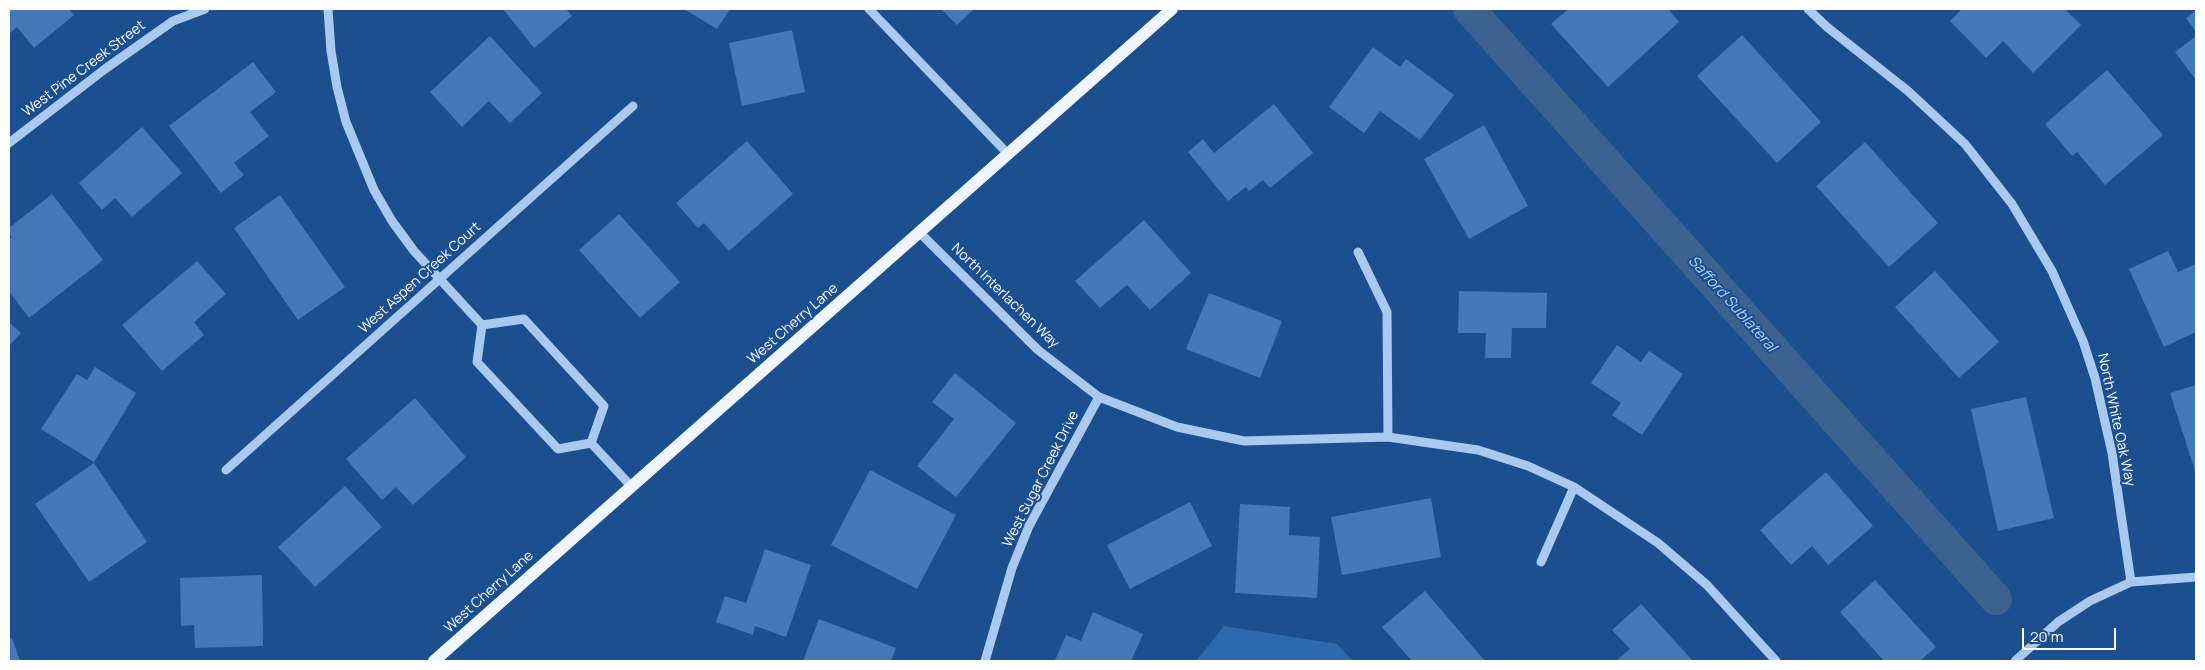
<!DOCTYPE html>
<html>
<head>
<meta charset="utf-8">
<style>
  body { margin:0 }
  #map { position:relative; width:2205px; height:670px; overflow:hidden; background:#1b4f8f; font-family:Manrope,sans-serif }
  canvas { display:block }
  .frame { position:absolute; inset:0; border:10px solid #fff; pointer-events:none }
  .scale { position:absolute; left:2022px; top:628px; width:94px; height:22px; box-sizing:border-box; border:2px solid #fff; border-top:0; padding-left:6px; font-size:15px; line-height:18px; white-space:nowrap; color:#fff; -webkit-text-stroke:4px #1b4f8f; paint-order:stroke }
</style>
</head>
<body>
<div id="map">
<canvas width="2205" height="670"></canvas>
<div class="frame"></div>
<div class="scale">20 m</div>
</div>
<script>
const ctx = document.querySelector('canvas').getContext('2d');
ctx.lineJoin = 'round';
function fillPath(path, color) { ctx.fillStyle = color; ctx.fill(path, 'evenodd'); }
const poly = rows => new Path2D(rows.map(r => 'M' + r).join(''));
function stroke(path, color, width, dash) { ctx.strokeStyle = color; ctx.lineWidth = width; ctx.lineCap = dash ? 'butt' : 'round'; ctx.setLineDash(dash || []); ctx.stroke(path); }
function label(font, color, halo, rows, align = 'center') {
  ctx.font = font + ' Manrope,sans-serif'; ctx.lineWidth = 4; ctx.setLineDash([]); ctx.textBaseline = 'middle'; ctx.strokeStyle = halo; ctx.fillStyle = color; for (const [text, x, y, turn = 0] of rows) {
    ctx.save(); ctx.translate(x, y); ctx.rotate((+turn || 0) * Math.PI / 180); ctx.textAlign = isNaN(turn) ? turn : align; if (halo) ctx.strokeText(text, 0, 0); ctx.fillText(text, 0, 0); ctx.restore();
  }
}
const green = poly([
  [1224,626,1337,644,1353,661,1196,661]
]);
const canal = poly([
  [1469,9,1996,599]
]);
const building = poly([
  [9,9,69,9,74,15,34,48,17,27,9,34],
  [503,9,566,9,572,16,534,48],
  [684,9,730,9,717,29],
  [941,9,974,9,957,25],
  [1568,9,1668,9,1679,22,1608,87,1551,24],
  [1962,9,2065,9,2081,25,2033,73,2003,41,1986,58,1950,21],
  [2196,10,2196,32,2186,18],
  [792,30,805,92,742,106,729,43],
  [1742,35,1821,122,1777,163,1697,76],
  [490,36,542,93,510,123,489,101,462,127,430,92],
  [2196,36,2196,80,2175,52],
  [1373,47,1400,67,1406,59,1454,95,1420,140,1380,111,1364,133,1329,107],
  [253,62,276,92,250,112,269,136,234,163,244,175,221,193,169,126],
  [2107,70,2163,135,2105,185,2077,152,2072,156,2045,124],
  [1274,104,1313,153,1270,188,1263,180,1249,191,1246,187,1228,201,1188,152,1203,139,1214,153],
  [1484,125,1528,206,1469,239,1424,159],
  [142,127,182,173,132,217,115,198,102,210,79,183],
  [747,141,793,194,729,251,704,223,698,228,676,203],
  [1865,142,1938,223,1889,267,1816,186],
  [52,194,103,260,29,318,9,291,9,239,12,237,9,233,9,228],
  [280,195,345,287,298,320,234,228],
  [619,214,680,282,640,318,579,250],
  [1144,220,1191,273,1150,310,1127,285,1100,308,1075,281],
  [2168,251,2178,272,2196,264,2196,332,2164,347,2129,269],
  [197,261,226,294,194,322,204,335,162,371,122,325],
  [1935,271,1999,342,1959,378,1895,307],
  [1459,291,1547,293,1546,328,1512,328,1511,358,1485,358,1486,333,1458,333],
  [1209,293,1282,321,1260,378,1186,349],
  [9,322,21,333,9,346],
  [1617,345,1641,362,1649,351,1683,374,1642,435,1612,415,1621,403,1591,383],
  [95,367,136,393,94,462,41,429,77,374,87,380],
  [955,373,1016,423,956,497,917,466,954,419,932,402],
  [2196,385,2196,474,2170,393],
  [2026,397,2054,518,1998,531,1971,409],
  [415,398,466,457,413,505,396,487,382,500,346,459],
  [94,463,147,542,89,582,35,504],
  [870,470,956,515,917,589,831,545],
  [1826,472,1873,526,1828,565,1812,546,1791,565,1760,530],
  [345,486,382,527,315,587,278,547],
  [1431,498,1441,557,1342,575,1331,517],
  [1190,502,1212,546,1130,589,1107,545],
  [1240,504,1290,507,1289,535,1320,537,1317,598,1235,593],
  [765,549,811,565,786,637,755,626,753,635,716,622,725,596,746,603],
  [262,575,263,646,195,648,194,625,181,626,180,578],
  [1875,580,1936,647,1920,661,1884,661,1840,612],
  [1425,591,1485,661,1412,661,1382,627],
  [1641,604,1693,661,1616,661,1630,649,1612,630],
  [1093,612,1143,634,1131,661,1055,660,1066,635,1081,641],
  [819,619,896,648,891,661,803,661],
  [12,638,20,661,9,661,9,639]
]);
const minor = poly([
  [328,9,331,51,337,87,346,122,374,190,392,221,414,251,482,325],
  [869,9,1008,154],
  [1808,9,1827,27,1908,91,1965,144,2012,204,2052,271,2083,341,2095,378,2112,453,2131,582],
  [9,143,105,69,173,21,205,9],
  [920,233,1038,350,1099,397,1177,427,1244,441,1388,437,1478,450,1528,466,1574,487,1658,543,1707,585,1776,661],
  [1358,252,1387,312,1388,437],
  [524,319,604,406,591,443,558,449,477,362,482,325,524,319],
  [591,443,631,486],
  [226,470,633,106],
  [1541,562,1574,487],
  [985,661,1012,568,1029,526,1099,397],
  [2015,661,2058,622,2090,601,2131,582,2196,577]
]);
const major = poly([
  [434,661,1172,9]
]);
const streetNames = [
  ["West Pine Creek Street",84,69,-37],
  ["West Aspen Creek Court",420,278,-42],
  ["North Interlachen Way",1005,296,44],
  ["West Cherry Lane",793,324,-41],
  ["North White Oak Way",2116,420,78],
  ["West Sugar Creek Drive",1041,479,-63],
  ["West Cherry Lane",489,592,-42]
];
const waterNames = [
  ["Safford Sublateral",1732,304,48]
];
fillPath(green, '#2e69ad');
stroke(canal, '#3c6290', 32);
fillPath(building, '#4478b7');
stroke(minor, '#a9c9ee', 9);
stroke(major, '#f0f6ff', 12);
label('14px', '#fff', '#1b4f8f', streetNames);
label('italic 15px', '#b5d3f5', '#1b4f8f', waterNames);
</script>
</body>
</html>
